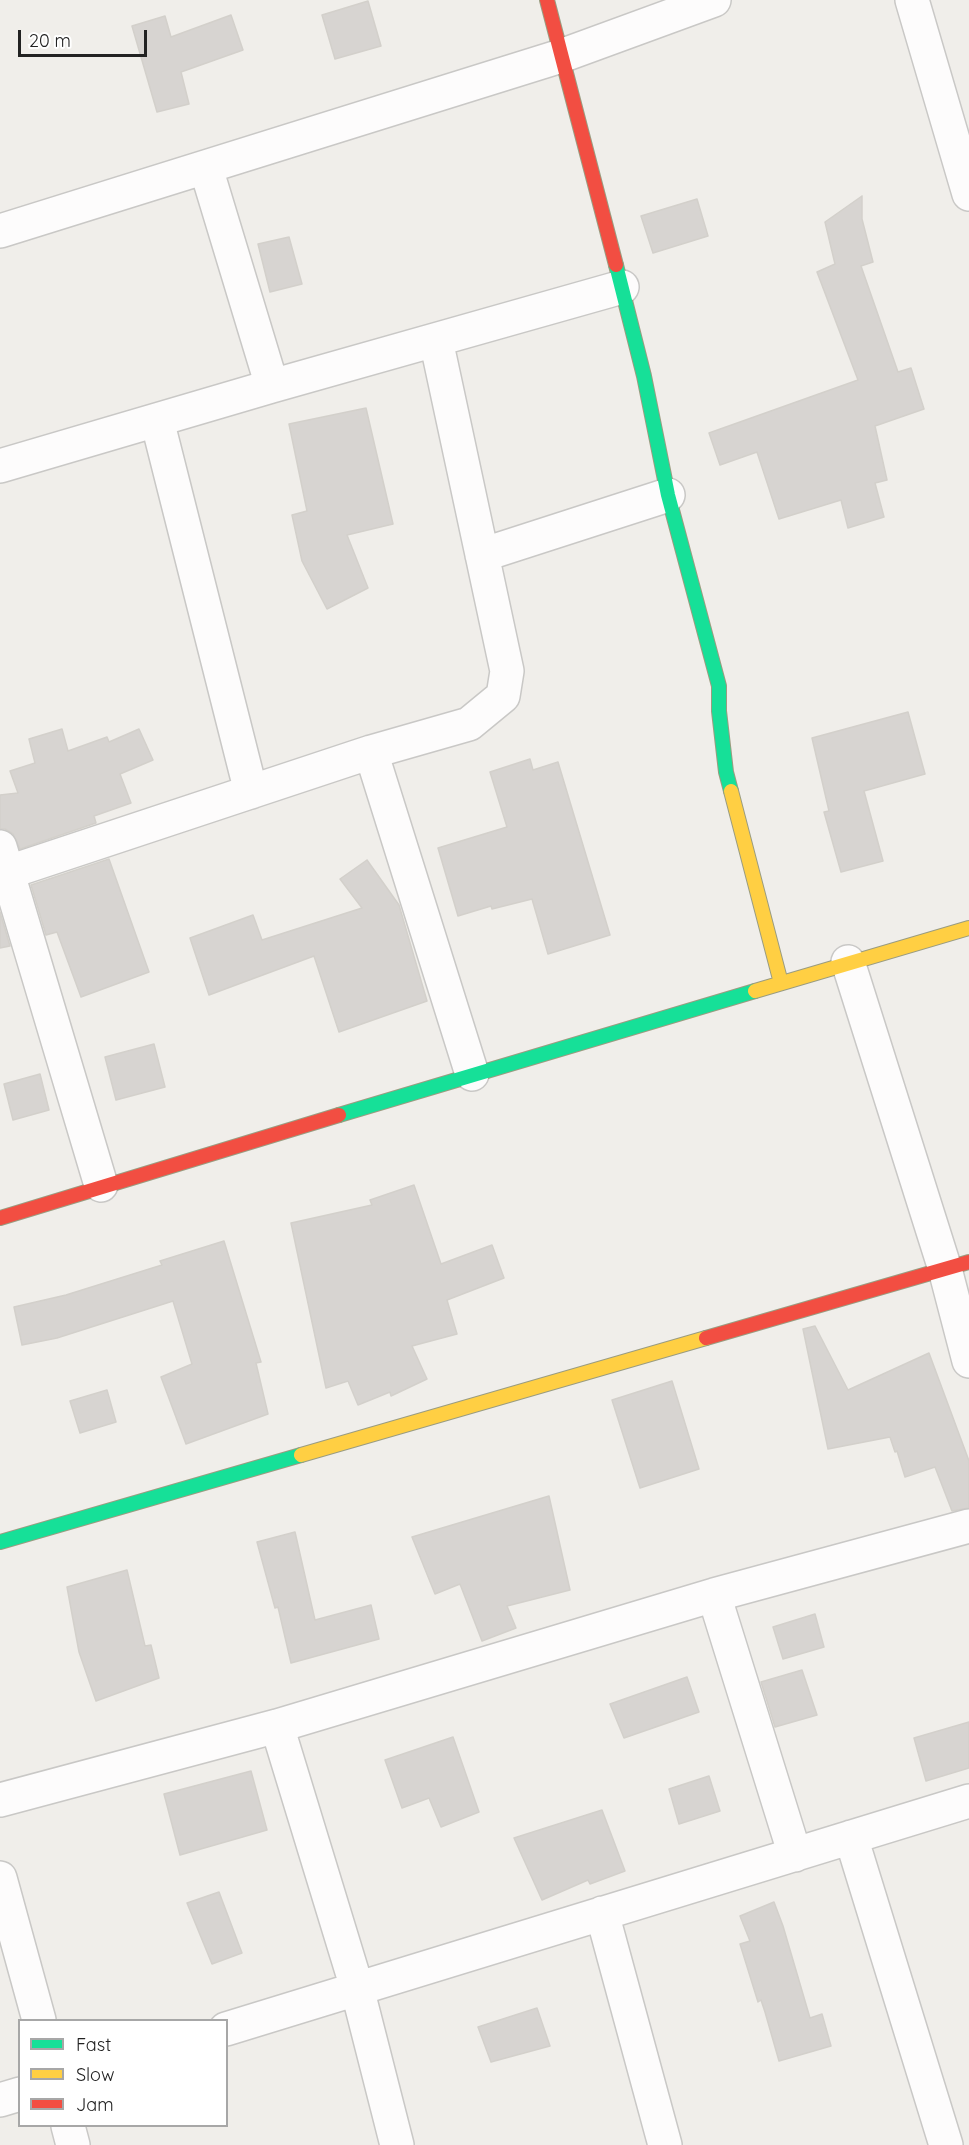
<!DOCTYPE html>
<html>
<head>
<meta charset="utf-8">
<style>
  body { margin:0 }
  #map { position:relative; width:969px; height:2145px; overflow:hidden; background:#f0eeea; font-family:Quicksand,sans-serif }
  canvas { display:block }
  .legend { position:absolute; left:18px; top:2019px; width:210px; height:108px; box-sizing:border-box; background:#fff; border:2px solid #a7a7a7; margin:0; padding:8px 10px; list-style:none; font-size:18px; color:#222 }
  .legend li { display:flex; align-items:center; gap:12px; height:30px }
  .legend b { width:30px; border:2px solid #a7a7a7 }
  .scale { position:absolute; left:18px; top:30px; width:129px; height:27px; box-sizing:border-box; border:3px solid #222; border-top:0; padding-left:8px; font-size:18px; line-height:21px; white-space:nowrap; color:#222; -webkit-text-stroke:4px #fff; paint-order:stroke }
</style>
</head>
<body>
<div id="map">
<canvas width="969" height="2145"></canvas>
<ul class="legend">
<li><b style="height:8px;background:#16e098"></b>Fast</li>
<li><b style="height:8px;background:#ffcf43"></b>Slow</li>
<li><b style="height:8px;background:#f24e42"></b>Jam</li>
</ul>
<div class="scale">20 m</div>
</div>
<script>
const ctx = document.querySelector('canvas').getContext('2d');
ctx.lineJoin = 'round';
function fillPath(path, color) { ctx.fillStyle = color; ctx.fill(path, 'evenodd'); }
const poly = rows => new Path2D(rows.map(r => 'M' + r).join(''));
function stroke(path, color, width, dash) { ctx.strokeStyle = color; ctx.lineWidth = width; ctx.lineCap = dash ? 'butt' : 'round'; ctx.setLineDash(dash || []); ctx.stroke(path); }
const building = poly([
  [368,1,381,46,335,59,322,15,368,1],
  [231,15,243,50,181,72,189,104,157,112,132,26,165,16,171,37,231,15],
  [862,196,862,219,873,262,861,266,898,372,911,368,924,409,875,426,887,480,875,483,884,517,848,528,841,500,779,519,757,452,720,465,709,433,858,380,817,272,835,264,825,222,862,196],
  [697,199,708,236,653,253,641,216,697,199],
  [289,237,302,284,270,292,258,244,289,237],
  [366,408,393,524,347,535,368,588,327,609,302,561,292,515,307,511,289,424,366,408],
  [908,712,925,774,864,791,883,861,841,872,824,812,829,811,812,738,908,712],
  [62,729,68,751,107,737,109,742,139,729,153,760,120,774,131,803,94,816,96,823,20,849,13,834,5,829,0,829,0,795,18,793,10,771,35,763,29,739,62,729],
  [530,759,533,770,558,762,610,935,548,954,532,899,492,909,491,906,458,916,438,848,507,827,490,772,530,759],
  [109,859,149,972,81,997,57,932,46,935,31,885,109,859],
  [367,860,399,905,427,1001,339,1032,314,956,209,995,190,938,253,915,262,940,362,908,340,879,367,860],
  [0,912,10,946,0,948,0,912],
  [154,1044,165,1087,116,1100,105,1057,154,1044],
  [40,1074,49,1110,13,1120,4,1084,40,1074],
  [414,1185,441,1264,492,1245,504,1278,447,1300,457,1334,412,1346,427,1379,391,1396,390,1392,358,1405,348,1381,326,1388,291,1223,372,1205,370,1200,414,1185],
  [224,1241,261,1362,256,1363,268,1414,186,1444,161,1377,192,1364,173,1301,57,1338,22,1345,14,1307,66,1295,162,1265,160,1261,224,1241],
  [815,1326,848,1390,929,1353,969,1461,969,1508,952,1511,935,1467,905,1477,897,1451,895,1452,890,1437,828,1449,803,1329,815,1326],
  [672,1381,699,1469,640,1488,612,1400,672,1381],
  [107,1390,116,1422,80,1433,70,1401,107,1390],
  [549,1496,570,1590,507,1606,516,1628,482,1641,460,1584,435,1594,412,1537,549,1496],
  [295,1532,315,1620,371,1605,379,1639,291,1663,278,1607,275,1608,257,1542,295,1532],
  [127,1570,145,1646,151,1645,159,1678,96,1701,79,1652,67,1587,127,1570],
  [815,1614,824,1647,783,1659,773,1627,815,1614],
  [802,1670,817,1715,775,1727,761,1682,802,1670],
  [687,1677,699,1712,624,1738,610,1704,687,1677],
  [969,1722,969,1768,926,1781,914,1738,969,1722],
  [453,1737,479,1812,441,1827,429,1798,402,1808,385,1760,453,1737],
  [251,1771,267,1830,180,1855,164,1794,251,1771],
  [709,1776,720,1811,679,1824,669,1789,709,1776],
  [602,1810,625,1871,590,1884,588,1880,542,1900,514,1838,602,1810],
  [219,1892,242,1953,212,1964,187,1903,219,1892],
  [774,1902,783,1926,810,2018,822,2014,831,2046,779,2061,765,2012,761,2000,758,2002,740,1944,750,1941,740,1916,774,1902],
  [537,2008,550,2046,491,2062,478,2027,537,2008]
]);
const street = poly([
  [912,0,969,194],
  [206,168,272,386],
  [0,231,561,56,714,0],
  [157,420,251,792],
  [0,466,272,386,622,287],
  [482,555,668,495],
  [371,752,472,1074],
  [0,847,101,1185],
  [0,875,371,752,469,724,503,696,507,671,436,340],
  [848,962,945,1269,969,1361],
  [714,1595,795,1855],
  [277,1726,357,1988,397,2145],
  [0,1800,277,1726,714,1595,969,1526],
  [851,1837,946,2145],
  [0,1878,39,2020],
  [602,1913,665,2145],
  [226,2029,969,1801],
  [0,2100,20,2094],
  [68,2126,73,2145]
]);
const fast = poly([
  [616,265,644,376,668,495,719,686,719,711,726,772,731,791],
  [339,1115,755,991],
  [0,1542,301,1455]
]);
const slow = poly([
  [731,791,781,983],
  [755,991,969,928],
  [301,1455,706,1338]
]);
const jam = poly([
  [547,0,616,265],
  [0,1218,339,1115],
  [706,1338,969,1262]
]);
fillPath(building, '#d7d4d1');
stroke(building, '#d3d0cb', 1.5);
stroke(street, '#c9c8c6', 36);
stroke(fast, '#9a9c80', 16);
stroke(slow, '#9a9c80', 16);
stroke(jam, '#9a9c80', 16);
stroke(street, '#fdfcfc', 33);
stroke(fast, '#16e098', 14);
stroke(slow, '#ffcf43', 14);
stroke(jam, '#f24e42', 14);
</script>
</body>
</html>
